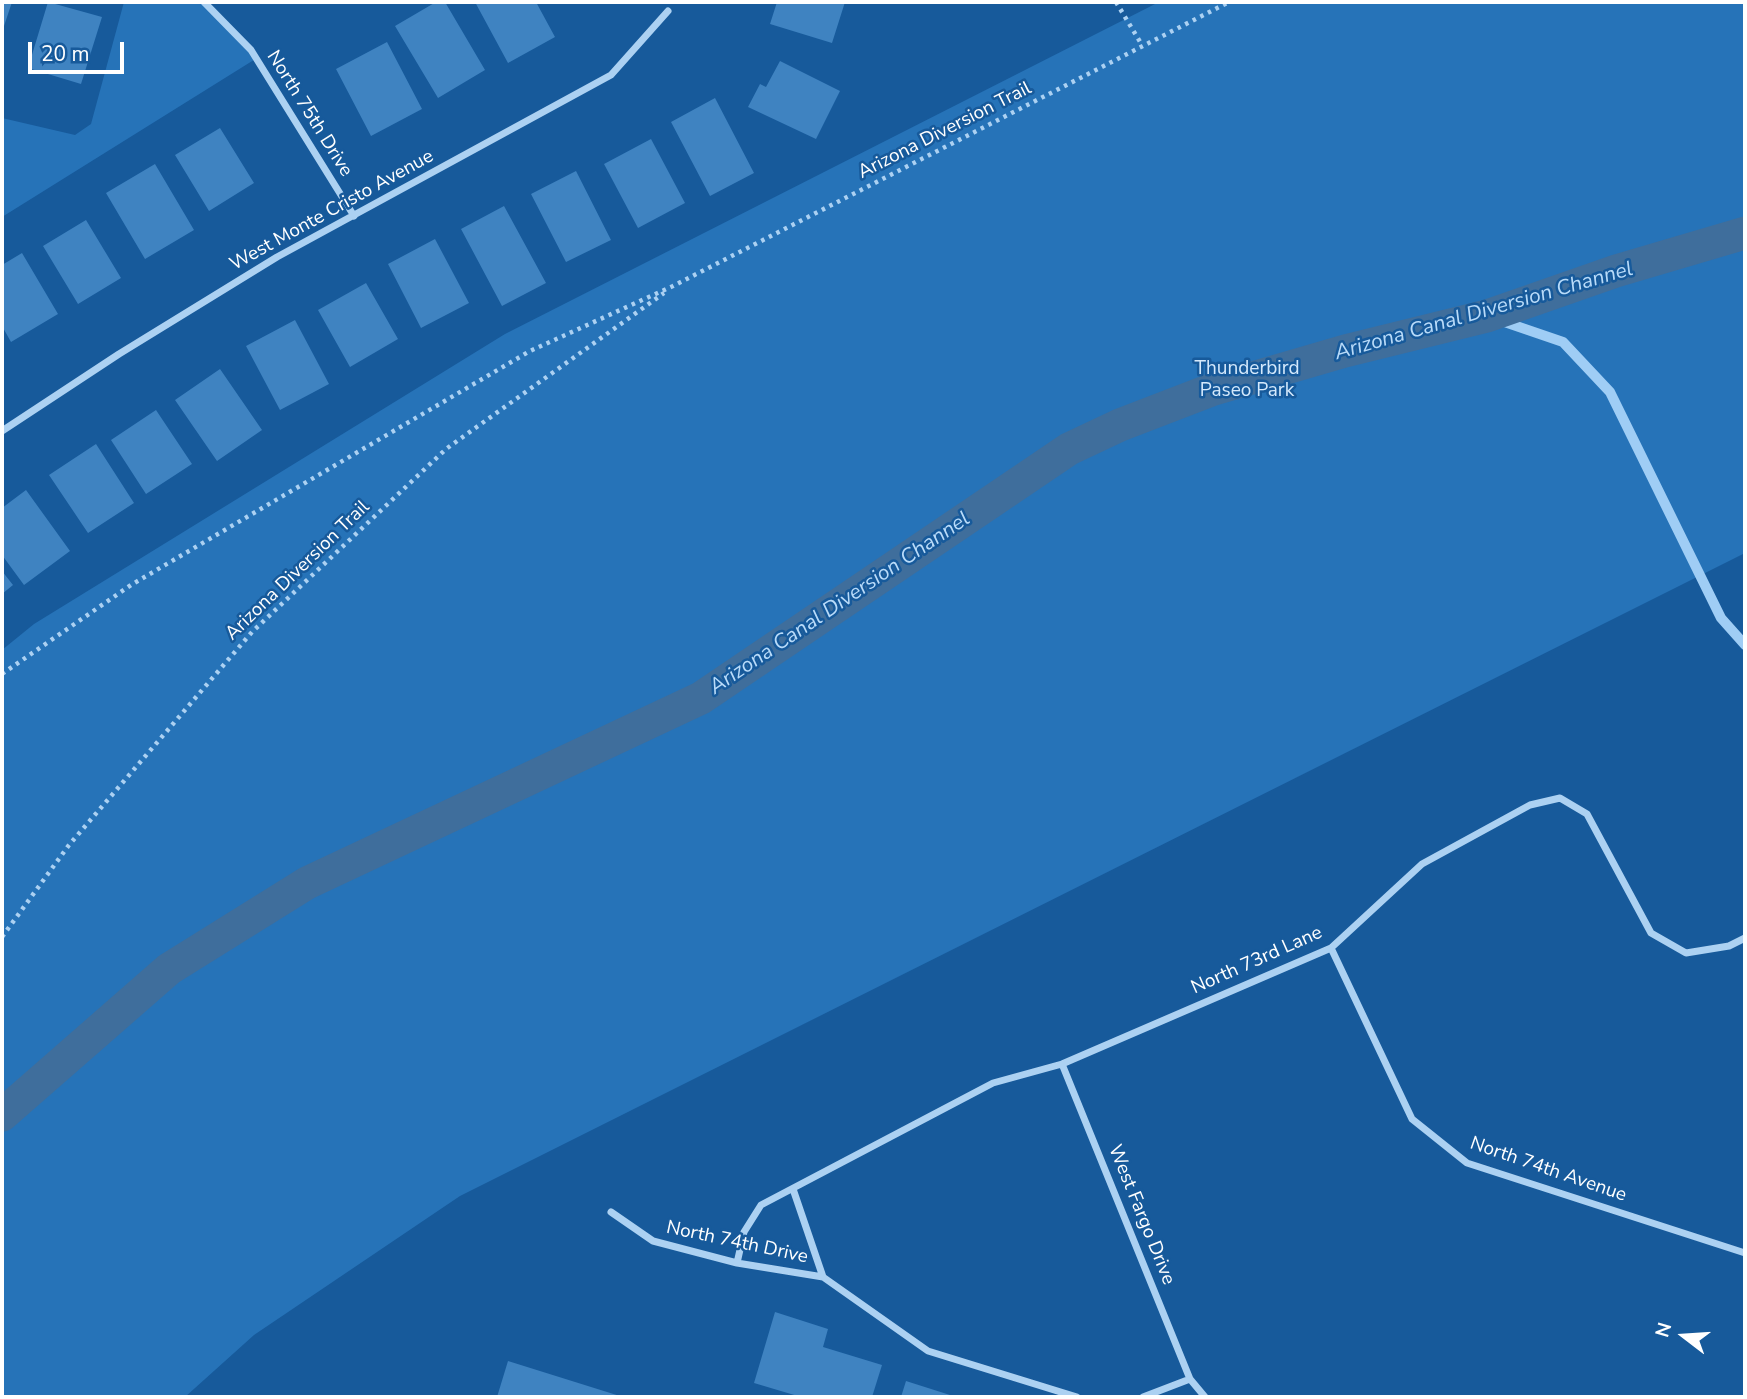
<!DOCTYPE html>
<html>
<head>
<meta charset="utf-8">
<style>
  body { margin:0 }
  #map { position:relative; width:1747px; height:1399px; overflow:hidden; background:#175a9b; font-family:"Nunito Sans",sans-serif }
  canvas { display:block }
  .frame { position:absolute; inset:0; border:4px solid #fff; pointer-events:none }
  .north { position:absolute; left:1649px; top:1301px; width:70px; height:70px; -webkit-text-stroke:5px #175a9b; paint-order:stroke; rotate:287deg; font-size:19px; font-weight:700; line-height:28px; text-align:center; color:#fff }
  .north::after { content:''; display:block; margin:auto; width:24px; height:32px; background:#fff; clip-path:polygon(50% 0,100% 100%,50% 72%,0 100%) }
  .scale { position:absolute; left:28px; top:42px; width:96px; height:32px; box-sizing:border-box; border:4px solid #fff; border-top:0; padding-left:9px; font-size:21px; line-height:24px; white-space:nowrap; color:#fff; -webkit-text-stroke:5px #175a9b; paint-order:stroke }
</style>
</head>
<body>
<div id="map">
<canvas width="1747" height="1399"></canvas>
<div class="frame"></div>
<div class="north">N</div>
<div class="scale">20 m</div>
</div>
<script>
const ctx = document.querySelector('canvas').getContext('2d');
ctx.lineJoin = 'round';
function fillPath(path, color) { ctx.fillStyle = color; ctx.fill(path, 'evenodd'); }
const poly = rows => new Path2D(rows.map(r => 'M' + r).join(''));
function stroke(path, color, width, dash) { ctx.strokeStyle = color; ctx.lineWidth = width; ctx.lineCap = dash ? 'butt' : 'round'; ctx.setLineDash(dash || []); ctx.stroke(path); }
function label(font, color, halo, rows, align = 'center') {
  ctx.font = font + ' "Nunito Sans",sans-serif'; ctx.lineWidth = 5; ctx.setLineDash([]); ctx.textBaseline = 'middle'; ctx.strokeStyle = halo; ctx.fillStyle = color; for (const [text, x, y, turn = 0] of rows) {
    ctx.save(); ctx.translate(x, y); ctx.rotate((+turn || 0) * Math.PI / 180); ctx.textAlign = isNaN(turn) ? turn : align; if (halo) ctx.strokeText(text, 0, 0); ctx.fillText(text, 0, 0); ctx.restore();
  }
}
const green = poly([
  [124,2,204,2,257,58,2,217,2,118,75,135,91,124],
  [1159,2,1745,2,1745,553,460,1196,254,1335,185,1397,2,1397,2,650,34,624,505,334]
]);
const stream = poly([
  [1487,316,1563,342,1610,392,1721,618,1745,645]
]);
const canal = poly([
  [2,1115,169,969,307,883,701,698,1069,449,1120,425,1211,390,1345,351,1487,316,1616,271,1745,233]
]);
const building = poly([
  [2,2,12,2,2,32],
  [48,2,102,17,81,84,28,68],
  [436,2,445,2,485,70,438,98,395,26],
  [475,2,536,2,555,37,508,63],
  [777,2,845,2,832,43,770,24],
  [387,42,422,109,371,136,336,69],
  [780,61,840,91,816,139,748,107,760,84,766,87],
  [715,98,754,173,710,196,671,122],
  [220,128,254,183,209,211,175,155],
  [651,139,685,203,638,228,604,164],
  [155,164,194,230,145,259,106,193],
  [576,171,611,240,566,262,531,194],
  [504,206,546,283,502,306,461,229],
  [86,220,121,278,78,304,43,246],
  [435,239,469,303,421,328,388,264],
  [22,253,58,314,11,342,2,326,2,265],
  [366,283,398,339,350,367,318,310],
  [295,320,329,384,280,410,246,346],
  [220,369,262,430,217,461,175,400],
  [156,410,192,464,146,494,111,440],
  [96,444,134,503,88,533,49,475],
  [26,490,70,551,24,585,2,555,2,508],
  [2,571,13,585,2,594],
  [775,1312,828,1329,823,1347,882,1365,872,1397,801,1397,754,1383],
  [508,1361,623,1397,497,1397],
  [906,1381,950,1395,950,1397,901,1397]
]);
const path = poly([
  [1116,2,1142,45],
  [2,674,131,585,530,351,673,286,1229,2],
  [2,937,69,845,252,632,446,449,664,293]
]);
const minor = poly([
  [204,2,251,50,354,216],
  [2,431,119,354,277,257,611,75,668,11],
  [1331,948,1412,1119,1467,1163,1745,1253],
  [1062,1064,1190,1379,1205,1397],
  [793,1189,823,1277],
  [611,1212,653,1241,737,1263,823,1277,928,1351,1077,1397],
  [737,1263,744,1232,761,1205,993,1083,1062,1064,1331,948,1422,864,1530,805,1560,798,1587,814,1651,933,1686,953,1729,946,1745,938],
  [1143,1397,1190,1379]
]);
const streetNames = [
  ["North 75th Drive",309,114,58],
  ["Arizona Diversion Trail",945,131,-27],
  ["West Monte Cristo Avenue",332,211,-29],
  ["Arizona Diversion Trail",298,571,-44],
  ["North 73rd Lane",1257,961,-24],
  ["North 74th Avenue",1548,1170,19],
  ["West Fargo Drive",1141,1215,68],
  ["North 74th Drive",737,1243,12]
];
const parkNames = [
  ["Thunderbird",1247,369],
  ["Paseo Park",1247,391]
];
const waterNames = [
  ["Arizona Canal Diversion Channel",1484,312,-16],
  ["Arizona Canal Diversion Channel",840,604,-34]
];
fillPath(green, '#2673b8');
stroke(stream, '#9fcdf5', 10);
stroke(canal, '#3f6e9c', 33);
fillPath(building, '#3f83c1');
stroke(path, '#acd1f2', 4.5, [3.5, 5]);
stroke(minor, '#acd1f2', 7);
label('19px', '#fff', '#175a9b', streetNames);
label('19px', '#d4e9fc', '#175a9b', parkNames);
label('italic 21px', '#b9dbf9', '#175a9b', waterNames);
</script>
</body>
</html>
